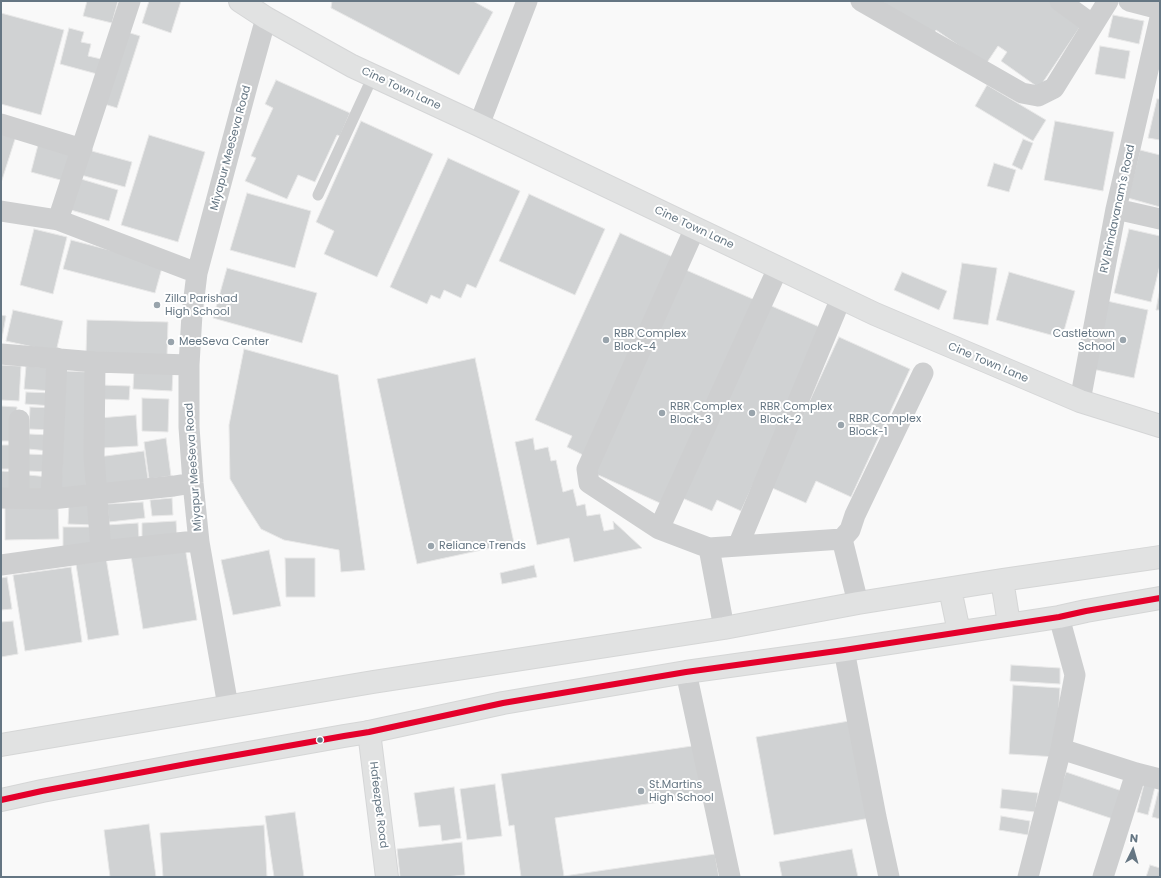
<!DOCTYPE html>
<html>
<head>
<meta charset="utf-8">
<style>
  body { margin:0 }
  #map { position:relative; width:1161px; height:878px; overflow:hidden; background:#f9f9f9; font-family:Poppins,sans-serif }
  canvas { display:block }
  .frame { position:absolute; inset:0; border:2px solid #657683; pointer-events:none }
  .north { position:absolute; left:1113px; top:830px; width:40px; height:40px; -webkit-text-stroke:3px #fff; paint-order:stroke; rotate:5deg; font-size:11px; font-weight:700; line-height:16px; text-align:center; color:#657683 }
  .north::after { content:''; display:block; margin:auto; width:14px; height:18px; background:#657683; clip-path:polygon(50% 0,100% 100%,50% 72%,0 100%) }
</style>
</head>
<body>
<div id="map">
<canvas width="1161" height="878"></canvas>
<div class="frame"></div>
<div class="north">N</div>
</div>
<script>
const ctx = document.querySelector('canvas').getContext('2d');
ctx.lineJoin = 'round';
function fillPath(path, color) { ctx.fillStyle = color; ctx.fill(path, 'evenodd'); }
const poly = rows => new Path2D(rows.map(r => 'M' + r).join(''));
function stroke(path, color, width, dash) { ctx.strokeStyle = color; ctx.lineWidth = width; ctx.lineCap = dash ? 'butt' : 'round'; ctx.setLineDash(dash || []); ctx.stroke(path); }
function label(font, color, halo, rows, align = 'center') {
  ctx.font = font + ' Poppins,sans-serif'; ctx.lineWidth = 4; ctx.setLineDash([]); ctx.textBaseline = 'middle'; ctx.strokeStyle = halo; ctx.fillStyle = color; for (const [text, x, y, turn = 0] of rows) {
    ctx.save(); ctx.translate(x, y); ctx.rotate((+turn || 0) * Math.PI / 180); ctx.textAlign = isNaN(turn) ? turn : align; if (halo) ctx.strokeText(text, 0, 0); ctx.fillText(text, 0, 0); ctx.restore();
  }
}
const building = poly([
  [87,1,118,1,112,23,83,16,87,1],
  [149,1,181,1,171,33,142,23,149,1],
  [332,1,473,1,493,12,459,75,331,8,332,1],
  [881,1,1054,1,1084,21,1039,88,1001,61,1007,52,998,46,986,64,936,30,933,35,881,1],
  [1,13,64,30,41,115,1,104,1,13],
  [1113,15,1144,21,1139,44,1108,37,1113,15],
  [69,28,84,32,81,42,91,44,88,56,101,59,97,74,60,64,69,28],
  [127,32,140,36,117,108,104,104,127,32],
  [1100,46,1130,51,1125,79,1095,74,1100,46],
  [276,80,350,113,340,136,337,135,315,182,298,175,287,199,245,181,256,158,251,156,273,108,265,104,276,80],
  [987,85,1046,120,1033,141,975,106,987,85],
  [1157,99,1160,99,1160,140,1148,138,1157,99],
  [361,121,433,154,377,277,324,254,334,231,316,222,361,121],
  [1055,121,1114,132,1103,191,1044,180,1055,121],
  [1,131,16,136,1,183,1,131],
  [149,135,205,152,178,242,121,225,149,135],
  [1023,139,1033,143,1022,170,1012,165,1023,139],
  [38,145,72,154,64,181,31,172,38,145],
  [88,150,132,162,125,187,81,175,88,150],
  [1140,150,1160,155,1160,207,1128,198,1140,150],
  [448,158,520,191,476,288,467,284,461,298,444,290,440,299,431,295,427,304,390,287,448,158],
  [994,163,1016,170,1009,192,987,186,994,163],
  [81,179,118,190,109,221,71,210,81,179],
  [247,193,311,211,295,268,230,250,247,193],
  [529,194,605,229,575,295,499,261,529,194],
  [34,229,67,237,53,294,20,285,34,229],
  [1129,229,1160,236,1160,265,1151,302,1114,293,1129,229],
  [620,233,677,259,587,457,567,447,572,436,535,420,620,233],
  [71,240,163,264,155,293,63,269,71,240],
  [962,263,997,268,988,325,953,319,962,263],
  [227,268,317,293,302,343,213,318,227,268],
  [686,270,755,300,662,504,594,473,686,270],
  [902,272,947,291,939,310,894,290,902,272],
  [1009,272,1075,291,1062,338,996,320,1009,272],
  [1160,288,1160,310,1156,310,1160,288],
  [1107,301,1148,310,1134,378,1092,369,1107,301],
  [767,304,824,329,741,511,717,500,712,511,680,497,767,304],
  [13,310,63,321,56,352,6,341,13,310],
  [1,315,6,316,1,344,1,315],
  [87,320,168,322,167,356,86,354,87,320],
  [839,337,910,369,851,497,816,481,806,503,770,487,839,337],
  [244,349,338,375,365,570,341,572,339,550,284,540,261,529,245,504,230,479,229,425,244,349],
  [475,358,514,543,417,564,377,379,475,358],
  [1,365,21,366,19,401,1,400,1,365],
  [26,366,55,368,53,391,24,389,26,366],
  [134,370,173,371,172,391,133,389,134,370],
  [65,371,90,372,86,493,61,492,65,371],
  [99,385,130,386,129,400,98,399,99,385],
  [26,392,54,393,53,406,25,404,26,392],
  [142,398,169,399,168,432,142,431,142,398],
  [1,406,17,407,15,441,1,441,1,406],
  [30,407,53,408,52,430,29,429,30,407],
  [136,415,138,446,101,448,99,418,136,415],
  [29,434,50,435,49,451,28,449,29,434],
  [166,438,171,476,149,479,144,442,166,438],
  [533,438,535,450,548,447,551,461,556,460,563,492,573,489,577,506,585,504,587,516,600,514,604,531,614,529,613,521,642,548,574,562,569,538,537,545,515,442,533,438],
  [1,445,12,445,11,469,1,469,1,445],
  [144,451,148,479,101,485,98,457,144,451],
  [27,454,50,455,50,472,27,471,27,454],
  [1,471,15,472,14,494,1,493,1,471],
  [28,475,49,477,48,495,27,494,28,475],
  [172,498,173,515,152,516,150,500,172,498],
  [143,502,145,518,109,522,107,504,143,502],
  [58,504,59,539,5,540,5,505,58,504],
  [69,504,95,506,94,525,68,524,69,504],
  [176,521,177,536,142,537,142,523,176,521],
  [138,523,139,539,107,541,106,525,138,523],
  [63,527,92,527,92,547,63,547,63,527],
  [185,547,197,620,143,629,131,556,185,547],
  [269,550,281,606,233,615,221,560,269,550],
  [105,552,119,635,88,640,75,558,105,552],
  [285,558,315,558,315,597,286,597,285,558],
  [534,565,537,577,502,584,500,573,534,565],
  [71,567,82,642,25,651,13,575,71,567],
  [7,577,12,609,1,610,1,578,7,577],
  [13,621,18,654,1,657,1,622,13,621],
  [1011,665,1060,668,1060,684,1010,681,1011,665],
  [1013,685,1060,688,1056,757,1009,754,1013,685],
  [855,720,876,817,774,835,756,737,855,720],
  [699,745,706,795,555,818,564,876,715,854,719,877,521,877,514,825,509,826,501,774,699,745],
  [1066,772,1122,791,1113,819,1056,800,1066,772],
  [1145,780,1156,783,1148,815,1137,812,1145,780],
  [495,784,502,836,467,840,460,789,495,784],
  [1160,784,1160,819,1152,817,1160,784],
  [454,787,461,838,442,841,440,825,419,827,414,793,454,787],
  [1002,789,1038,793,1035,812,1000,808,1002,789],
  [295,812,304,877,274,877,265,816,295,812],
  [1001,816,1030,821,1028,835,999,830,1001,816],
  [149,824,156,877,110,877,104,830,149,824],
  [264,825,267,877,163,877,160,833,264,825],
  [462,842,465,875,445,877,400,877,397,849,462,842],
  [852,849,858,877,782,877,779,862,852,849],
  [1150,865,1160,868,1160,877,1146,877,1150,865]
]);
const lane = poly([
  [318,195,373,76]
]);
const street = poly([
  [861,1,1022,93,1038,96,1054,88,1108,1],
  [1060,1,1093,25],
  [1129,1,1160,9],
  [1,124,82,149],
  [479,125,527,1],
  [1116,209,1160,219],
  [1,211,58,220,197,273],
  [58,220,130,1],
  [695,228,587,469,589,483,659,529,709,548,842,539,850,530,855,515,923,373],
  [1,354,95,362,189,365],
  [95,362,94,456,101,551],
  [1080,401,1116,209,1160,18],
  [1,498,51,499,57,358],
  [19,498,19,420],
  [51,499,174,486,193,483],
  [659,529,778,268],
  [842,539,858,603],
  [738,546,841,298],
  [709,548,724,628],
  [1,565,101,551,186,542,199,542],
  [844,650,876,817,889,877],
  [686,672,730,877],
  [228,706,199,542,193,483,189,427,189,365,192,314,197,273,247,86,266,18],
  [1061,749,1136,773,1160,779],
  [1028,877,1061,749,1075,675,1059,617],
  [1103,877,1136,773]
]);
const secondary = poly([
  [240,1,266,18,352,66,479,125,875,314,1080,401,1160,426],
  [369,732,387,877]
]);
const highway = poly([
  [1002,580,1009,624],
  [950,589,959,632],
  [1,745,373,682,724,628,858,603,1002,580,1160,557],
  [1,800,42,791,192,763,344,736,369,732,503,703,686,672,844,650,1059,617,1086,611,1160,598]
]);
const bus1 = poly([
  [1,800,42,791,192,763,344,736,369,732,503,703,686,672,844,650,1059,617,1086,611,1160,598]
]);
const markers = [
  [157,305,4,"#99a4ac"],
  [606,340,4,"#99a4ac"],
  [1123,340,4,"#99a4ac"],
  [171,342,4,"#99a4ac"],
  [662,413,4,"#99a4ac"],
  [752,413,4,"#99a4ac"],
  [841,425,4,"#99a4ac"],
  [431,546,4,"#99a4ac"],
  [320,740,3.5,"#657683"],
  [641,791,4,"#99a4ac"]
];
const streetNames = [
  ["Cine Town Lane",401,89,25],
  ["Miyapur MeeSeva Road",231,148,-75],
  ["RV Brindavanam's Road",1118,209,-78],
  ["Cine Town Lane",694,228,25],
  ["Cine Town Lane",988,363,23],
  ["Miyapur MeeSeva Road",194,467,-94],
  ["Hafeezpet Road",378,805,83]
];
const poiNames = [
  ["Zilla Parishad",165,299],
  ["High School",165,312],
  ["RBR Complex",614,334],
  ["Block-4",614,347],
  ["Castletown",1115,334,"right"],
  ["School",1115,347,"right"],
  ["MeeSeva Center",179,342],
  ["RBR Complex",670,407],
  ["Block-3",670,420],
  ["RBR Complex",760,407],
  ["Block-2",760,420],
  ["RBR Complex",849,419],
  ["Block-1",849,432],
  ["Reliance Trends",439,546],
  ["St.Martins",649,785],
  ["High School",649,798]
];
fillPath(building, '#d0d2d3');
stroke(building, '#e8e8e8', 1);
stroke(secondary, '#d5d6d7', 24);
stroke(highway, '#d5d6d6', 24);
stroke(lane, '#cecfd0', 11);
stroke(street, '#cecfd0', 21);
stroke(secondary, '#e1e2e2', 22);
stroke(highway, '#e1e2e2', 22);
stroke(bus1, '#e4002b', 6);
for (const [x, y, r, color] of markers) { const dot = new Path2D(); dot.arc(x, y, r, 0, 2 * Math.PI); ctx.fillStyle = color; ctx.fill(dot); stroke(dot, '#fff', 1.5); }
label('11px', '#657683', '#fff', streetNames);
label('11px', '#657683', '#fff', poiNames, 'left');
</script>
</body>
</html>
